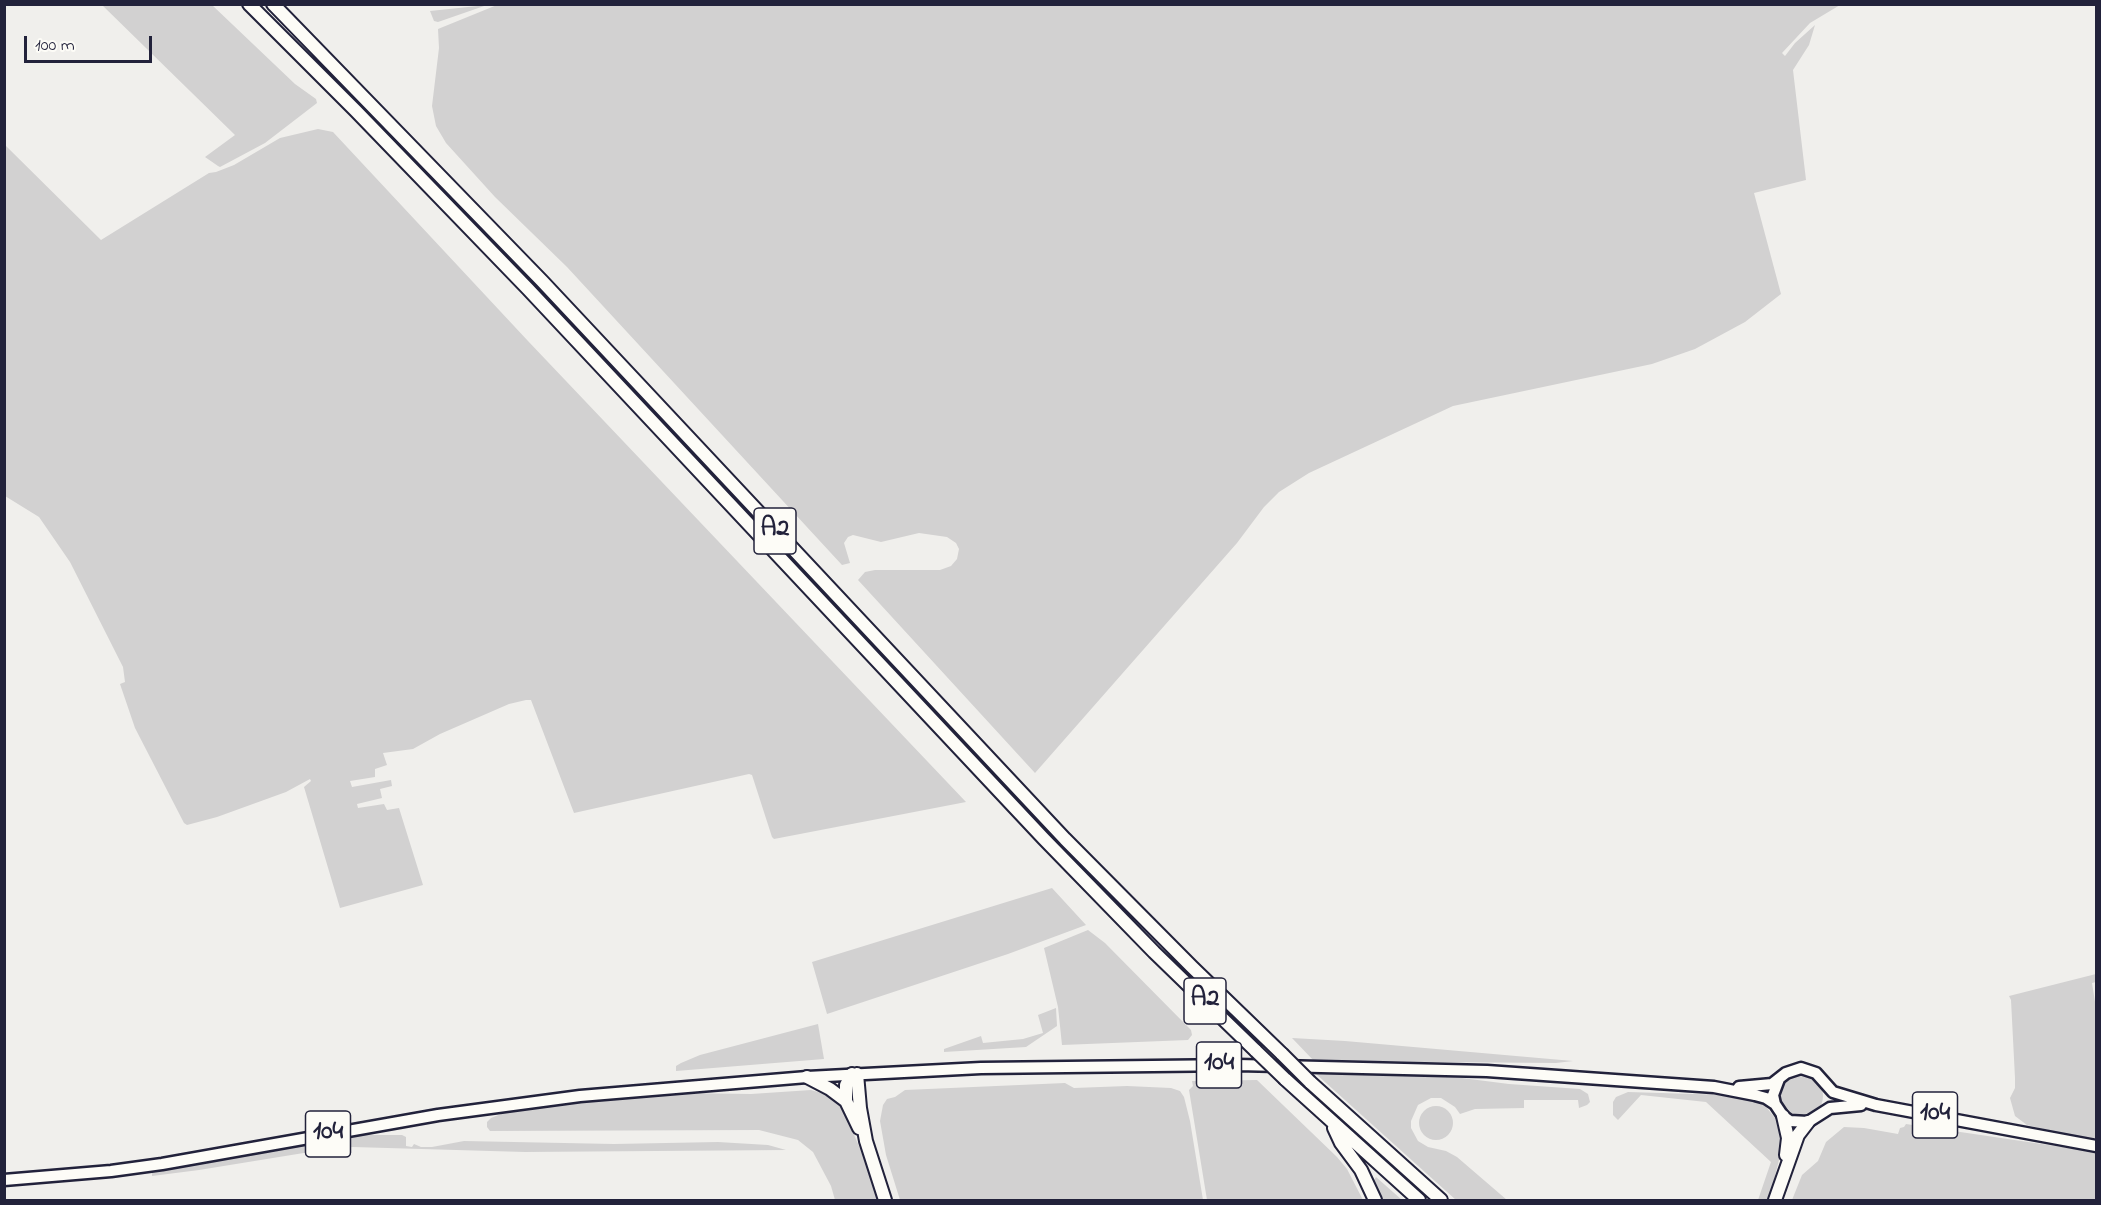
<!DOCTYPE html>
<html>
<head>
<meta charset="utf-8">
<style>
  body { margin:0 }
  #map { position:relative; width:2101px; height:1205px; overflow:hidden; background:#f0efec; font-family:"Indie Flower",sans-serif }
  canvas { display:block }
  .frame { position:absolute; inset:0; border:6px solid #22223b; pointer-events:none }
  .scale { position:absolute; left:24px; top:36px; width:128px; height:27px; box-sizing:border-box; border:3px solid #22223b; border-top:0; padding-left:8px; font-size:18px; line-height:21px; white-space:nowrap; color:#22223b; -webkit-text-stroke:4px #fdfcf7; paint-order:stroke }
</style>
</head>
<body>
<div id="map">
<canvas width="2101" height="1205"></canvas>
<div class="frame"></div>
<div class="scale">100 m</div>
</div>
<script>
const ctx = document.querySelector('canvas').getContext('2d');
ctx.lineJoin = 'round';
function fillPath(path, color) { ctx.fillStyle = color; ctx.fill(path, 'evenodd'); }
const poly = rows => new Path2D(rows.map(r => 'M' + r).join(''));
function stroke(path, color, width, dash) { ctx.strokeStyle = color; ctx.lineWidth = width; ctx.lineCap = dash ? 'butt' : 'round'; ctx.setLineDash(dash || []); ctx.stroke(path); }
function label(font, color, halo, rows, align = 'center') {
  ctx.font = font + ' "Indie Flower",sans-serif'; ctx.lineWidth = 6; ctx.setLineDash([]); ctx.textBaseline = 'middle'; ctx.strokeStyle = halo; ctx.fillStyle = color; for (const [text, x, y, turn = 0] of rows) {
    ctx.save(); ctx.translate(x, y); ctx.rotate((+turn || 0) * Math.PI / 180); ctx.textAlign = isNaN(turn) ? turn : align; if (halo) ctx.strokeText(text, 0, 0); ctx.fillText(text, 0, 0); ctx.restore();
  }
}
const green = poly([
  [102,5,212,5,295,84,316,99,317,103,265,143,220,167,218,166,205,157,235,135],
  [487,5,438,22,434,21,430,11],
  [497,5,497,4,1840,5,1810,23,1782,53,1785,56,1795,43,1815,25,1809,45,1793,70,1806,180,1754,193,1781,294,1745,322,1695,349,1652,364,1453,406,1309,473,1279,492,1264,507,1237,543,1035,773,858,580,865,572,875,570,940,570,951,566,957,559,959,549,956,543,947,537,919,533,881,542,853,535,848,537,844,543,850,563,842,565,567,267,495,197,446,143,436,126,432,106,439,48,438,29],
  [318,129,333,132,528,341,966,802,774,839,772,837,752,775,749,774,574,813,531,700,526,700,509,704,440,734,413,749,383,753,387,765,375,769,375,777,350,781,352,787,391,780,392,786,380,789,382,798,357,804,358,808,384,804,387,810,399,808,423,885,340,908,304,787,311,781,310,779,286,792,217,817,187,825,184,823,135,728,120,684,125,682,123,667,70,562,39,517,5,496,5,145,101,240,209,173,216,172,234,165,280,138],
  [1052,888,1086,925,1008,954,827,1014,812,962],
  [1088,930,1105,943,1191,1030,1192,1035,1188,1040,1062,1045,1058,1007,1044,948],
  [2096,974,2096,982,2092,983,2096,1008,2096,1142,2027,1125,2015,1116,2010,1098,2015,1088,2015,1078,2011,1000,2009,996],
  [1056,1008,1057,1026,1026,1047,944,1052,944,1049,981,1036,983,1043,1023,1039,1043,1033,1038,1015],
  [818,1024,824,1059,676,1071,676,1066,681,1063,700,1055],
  [1292,1038,1345,1041,1573,1061,1556,1063,1314,1061],
  [1315,1073,1454,1077,1509,1084,1580,1089,1588,1094,1590,1102,1587,1105,1579,1108,1578,1100,1524,1100,1524,1108,1475,1109,1460,1114,1455,1107,1441,1098,1431,1098,1418,1105,1411,1121,1411,1128,1418,1141,1428,1147,1446,1151,1457,1157,1507,1200,1456,1200],
  '1779 1096a22 22 0 1 1 44 0a22 22 0 1 1-44 0Z',
  [1257,1080,1337,1157,1347,1169,1363,1200,1207,1200,1189,1090,1193,1086,1192,1081],
  [1065,1083,1074,1088,1127,1086,1171,1088,1180,1091,1184,1097,1190,1121,1203,1200,900,1200,886,1155,880,1121,883,1105,887,1099,895,1097,905,1090],
  [811,1090,828,1095,839,1103,845,1114,865,1160,878,1200,835,1200,831,1186,813,1152,798,1140,759,1130,490,1131,487,1127,487,1122,491,1118,511,1110,678,1093,751,1094],
  [1628,1092,1728,1095,1763,1103,1783,1128,1781,1152,1769,1200,1758,1200,1771,1162,1706,1102,1641,1095,1618,1120,1613,1115,1613,1102,1616,1097],
  '1419 1123a17 17 0 1 1 34 0a17 17 0 1 1-34 0Z',
  [1906,1124,2096,1152,2096,1200,1792,1200,1802,1175,1818,1161,1826,1142,1844,1127,1864,1128,1898,1134,1900,1128,1904,1127],
  [357,1135,402,1135,406,1137,406,1146,412,1147,414,1144,421,1147,432,1147,464,1141,614,1144,718,1142,768,1145,786,1150,525,1152,353,1147,316,1151,199,1170,152,1176,152,1171],
  [1376,1177,1402,1200,1381,1200,1372,1183]
]);
const primary = poly([
  [1779,1079,1773,1095,1775,1104,1783,1116,1790,1121,1808,1122,1830,1108,1861,1105],
  [1739,1087,1772,1084,1786,1073,1801,1068,1816,1073,1833,1092,1876,1105,2096,1146],
  [4,1180,111,1171,162,1164,438,1115,580,1096,807,1077,981,1068,1238,1065,1487,1071,1714,1087,1755,1095,1766,1098,1775,1104]
]);
const highway = poly([
  [249,4,356,111,528,289,1044,839,1154,952,1256,1051],
  [273,4,542,281,1065,839,1192,967,1282,1054],
  [852,1074,846,1085,846,1101,859,1128],
  [857,1074,860,1108,866,1141,885,1200],
  [807,1077,830,1089,846,1101],
  [1285,1079,1419,1200],
  [1310,1082,1441,1200],
  [1783,1116,1788,1138,1786,1155],
  [1334,1128,1341,1143,1361,1170,1375,1200],
  [1775,1200,1798,1135,1808,1122]
]);
const highwayBridge = poly([
  [1256,1051,1285,1079],
  [1282,1054,1310,1082]
]);
const shields = [
  [775,531,42],
  [1205,1001,42],
  [1219,1065,45],
  [1935,1115,45],
  [328,1134,45]
];
const shieldNames = [
  ["A2",775,531],
  ["A2",1205,1001],
  ["104",1219,1065],
  ["104",1935,1115],
  ["104",328,1134]
];
fillPath(green, '#d2d1d1');
stroke(primary, '#22223b', 15);
stroke(highway, '#22223b', 16);
stroke(primary, '#fdfcf7', 10);
stroke(highway, '#fdfcf7', 12);
stroke(highwayBridge, '#22223b', 16, []);
stroke(highwayBridge, '#fdfcf7', 12);
for (const [x, y, w] of shields) { const box = new Path2D(); box.roundRect(x - w / 2, y - 23, w, 46, 4.5); ctx.fillStyle = '#fdfcf7'; ctx.fill(box); stroke(box, '#22223b', 1.5); }
label('bold 26px', '#22223b', null, shieldNames);
</script>
</body>
</html>
